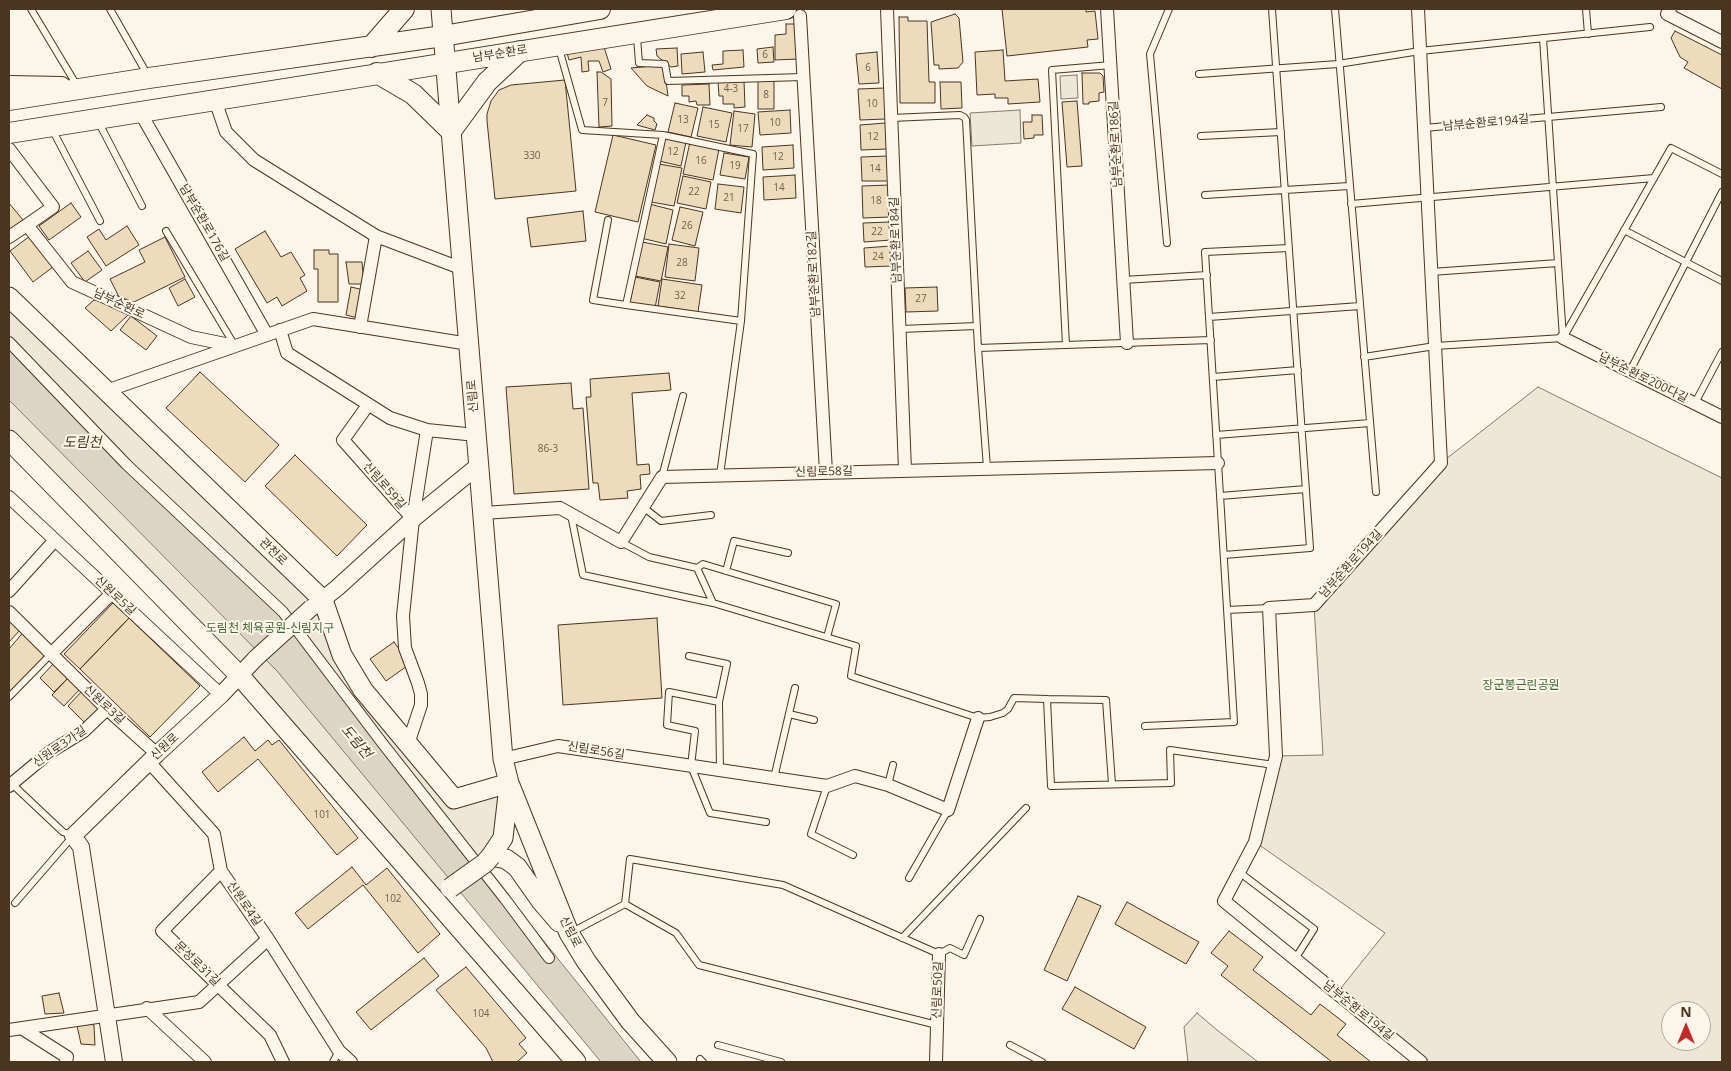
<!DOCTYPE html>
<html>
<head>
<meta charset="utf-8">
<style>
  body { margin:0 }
  #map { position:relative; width:1731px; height:1071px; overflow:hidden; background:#fbf6e9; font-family:"Open Sans",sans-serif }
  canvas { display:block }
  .frame { position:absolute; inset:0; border:10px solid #4a3520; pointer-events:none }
  .north { position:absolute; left:1661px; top:1001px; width:50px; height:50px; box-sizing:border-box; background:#fbf6e9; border:1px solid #b4a999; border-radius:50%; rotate:0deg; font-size:14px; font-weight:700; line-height:20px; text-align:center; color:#4a3520 }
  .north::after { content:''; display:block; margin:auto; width:18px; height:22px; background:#c62828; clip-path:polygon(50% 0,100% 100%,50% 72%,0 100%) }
</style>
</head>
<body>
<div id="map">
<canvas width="1731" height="1071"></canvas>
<div class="frame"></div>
<div class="north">N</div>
</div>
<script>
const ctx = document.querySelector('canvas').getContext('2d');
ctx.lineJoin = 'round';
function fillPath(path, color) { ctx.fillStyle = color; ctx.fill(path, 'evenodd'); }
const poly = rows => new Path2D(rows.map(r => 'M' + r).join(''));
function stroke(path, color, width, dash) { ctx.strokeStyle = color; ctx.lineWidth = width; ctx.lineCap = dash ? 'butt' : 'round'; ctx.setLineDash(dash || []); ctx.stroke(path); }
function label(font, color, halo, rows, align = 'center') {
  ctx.font = font + ' "Open Sans","Noto Sans KR",sans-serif'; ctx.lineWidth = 4; ctx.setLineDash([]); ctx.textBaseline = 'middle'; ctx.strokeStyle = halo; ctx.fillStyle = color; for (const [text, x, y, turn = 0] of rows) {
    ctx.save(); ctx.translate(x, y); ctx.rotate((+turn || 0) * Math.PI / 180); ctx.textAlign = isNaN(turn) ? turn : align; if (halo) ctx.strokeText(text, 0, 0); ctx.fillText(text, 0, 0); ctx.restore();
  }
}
const green = poly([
  [9,304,308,594,322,613,338,655,453,803,503,789,499,834,484,859,435,893,9,435,9,304],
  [1538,387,1722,478,1722,1062,1421,1062,1337,993,1385,933,1255,842,1276,756,1323,755,1314,605,1441,463,1538,387],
  [1671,1011,1701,1011,1701,1041,1671,1041,1671,1011],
  [1197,1013,1217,1030,1258,1062,1188,1062,1184,1027,1197,1013]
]);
const parking = poly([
  [1077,75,1078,98,1061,99,1060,76,1077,75],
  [1020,110,1021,143,972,146,970,113,1020,110]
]);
const water = poly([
  [9,338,283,617,641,1062,601,1062,277,671,9,400,9,338]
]);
const building = poly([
  [1002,9,1086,9,1086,12,1095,11,1098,39,1087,40,1088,47,1007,56,1002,9],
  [955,14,959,18,963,62,958,68,939,69,939,65,934,65,931,22,955,14],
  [899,17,908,17,908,21,927,21,929,82,935,82,935,103,900,103,899,17],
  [786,24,798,24,799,59,775,60,775,35,786,34,786,24],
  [1675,31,1722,55,1722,89,1684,68,1688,62,1680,57,1671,38,1675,31],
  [604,47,611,69,603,72,599,61,588,61,589,71,582,72,581,57,569,60,567,53,604,47],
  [773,47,774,62,758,63,757,49,773,47],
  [677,48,678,66,671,67,657,56,656,49,677,48],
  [743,50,744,67,713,70,712,65,723,64,723,51,743,50],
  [1003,50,1005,81,1038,79,1040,102,1008,104,1008,98,995,98,995,94,977,95,975,52,1003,50],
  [703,52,705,72,682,74,681,54,703,52],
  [877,52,879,83,859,84,856,54,877,52],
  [664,65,668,96,647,86,631,68,664,65],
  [597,72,601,72,611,79,612,126,599,127,597,72],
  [1082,73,1100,73,1103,76,1104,92,1099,93,1099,101,1089,102,1089,104,1083,104,1082,73],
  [565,80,576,191,495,199,487,121,487,114,491,101,499,90,511,85,565,80],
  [744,81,745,107,734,108,734,104,723,104,723,96,719,96,718,82,744,81],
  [758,81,774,81,774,109,758,109,758,81],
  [940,82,961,82,962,108,941,109,940,82],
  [709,84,710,105,697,105,696,101,689,102,689,96,682,96,682,85,709,84],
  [885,88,886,119,860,120,858,89,885,88],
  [1077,101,1082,166,1067,167,1062,102,1077,101],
  [675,103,698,108,691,137,668,132,675,103],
  [703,107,732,113,726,142,697,136,703,107],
  [790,110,791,133,760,135,758,112,790,110],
  [734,111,755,114,752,147,730,145,734,111],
  [647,115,654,118,654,121,657,124,655,130,637,125,647,115],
  [1032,115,1042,115,1043,135,1034,135,1034,138,1024,139,1023,122,1032,122,1032,115],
  [886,123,887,149,861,150,860,125,886,123],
  [613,135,656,145,638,222,595,212,613,135],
  [664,137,686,142,681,166,659,161,664,137],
  [690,142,719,149,713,180,683,174,690,142],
  [793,145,794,168,763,170,762,147,793,145],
  [724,153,749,157,745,179,720,175,724,153],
  [888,156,889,181,862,181,861,157,888,156],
  [659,164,682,168,674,206,651,202,659,164],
  [795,175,796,198,764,200,763,177,795,175],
  [683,176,711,182,706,209,677,203,683,176],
  [718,184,744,187,741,213,715,209,718,184],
  [889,185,890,217,863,218,862,186,889,185],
  [9,203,23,220,9,231,9,203],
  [71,203,81,217,49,240,39,226,71,203],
  [649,204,673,210,666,244,641,238,649,204],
  [680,207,703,212,695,246,672,240,680,207],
  [583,211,586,241,531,247,527,218,583,211],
  [890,222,891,240,864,242,863,223,890,222],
  [127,226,139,245,106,266,87,237,99,229,106,240,127,226],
  [265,231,281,257,291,252,305,275,300,278,307,291,282,306,277,297,267,303,235,249,265,231],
  [30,236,53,267,33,282,10,251,30,236],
  [165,237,185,277,134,302,119,297,110,279,145,262,139,250,165,237],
  [642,242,668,247,661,281,635,276,642,242],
  [669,244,699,248,695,281,665,277,669,244],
  [891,246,892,266,865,267,864,248,891,246],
  [314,250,329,250,329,254,338,254,338,302,318,302,318,269,314,269,314,250],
  [88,251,102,270,85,282,71,263,88,251],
  [346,262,362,262,364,284,349,284,346,262],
  [635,277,660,282,655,308,630,303,635,277],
  [185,279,195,297,178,306,169,288,185,279],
  [662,279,702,285,698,312,658,306,662,279],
  [351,287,364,290,358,318,346,315,351,287],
  [937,287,938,311,906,312,905,288,937,287],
  [94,300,117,305,128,315,111,331,85,308,94,300],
  [131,316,157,336,146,350,120,330,131,316],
  [200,372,279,445,245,482,166,408,200,372],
  [669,373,671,390,632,393,637,465,649,464,650,474,640,475,641,489,627,491,628,498,600,500,598,483,593,483,586,397,591,397,590,379,669,373],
  [571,383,573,409,583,408,589,489,514,494,506,387,571,383],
  [295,455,367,525,337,556,265,486,295,455],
  [113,603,129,618,80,669,64,654,113,603],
  [129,618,200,686,150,737,80,669,129,618],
  [657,618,662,698,563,705,558,625,657,618],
  [9,620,20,630,9,642,9,620],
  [26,629,51,654,9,697,9,649,26,629],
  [394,642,410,664,386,681,370,659,394,642],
  [54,663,69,677,54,692,40,678,54,663],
  [69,677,81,688,64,706,52,695,69,677],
  [83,690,103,710,88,726,68,706,83,690],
  [244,737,255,751,268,740,272,745,279,740,358,838,337,855,258,759,218,792,202,772,244,737],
  [352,867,366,885,387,868,440,934,418,953,363,885,308,929,295,913,352,867],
  [1078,896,1101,906,1067,981,1044,970,1078,896],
  [1127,902,1199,942,1186,964,1115,924,1127,902],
  [1229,931,1263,957,1253,970,1311,1015,1320,1004,1346,1024,1337,1035,1371,1062,1332,1062,1221,975,1228,966,1211,953,1229,931],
  [424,958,439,976,371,1030,356,1012,424,958],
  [466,967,526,1038,519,1044,527,1053,518,1061,520,1062,493,1062,486,1048,436,990,466,967],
  [1075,987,1146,1027,1134,1049,1062,1009,1075,987],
  [59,993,64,1013,45,1014,42,996,59,993],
  [76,1021,94,1025,95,1045,81,1044,76,1021]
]);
const service = poly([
  [31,9,76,84],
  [110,9,147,74],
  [1335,9,1376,492],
  [1586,9,1588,34],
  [637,37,639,63,665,64,668,81,803,77],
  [1543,38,1563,338],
  [554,52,560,52,582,130,663,135,753,154,741,321,720,475],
  [1199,74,1338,64,1420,51,1650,27],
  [891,118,960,115,964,117,966,120,978,348,1211,340],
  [98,121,142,206],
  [1424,128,1661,107],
  [52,129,100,221],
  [663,135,626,305,741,321],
  [1201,136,1281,132],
  [1205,195,1349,186],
  [1351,204,1654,178],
  [608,220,593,300,626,305],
  [1624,230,1722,281],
  [166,231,235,346],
  [1167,243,1150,54,1169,9],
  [1431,272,1558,263],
  [1123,280,1207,275],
  [1209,317,1360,306],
  [900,329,977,326],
  [1563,338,1671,148,1722,174],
  [1066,345,1052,70,1111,65],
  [978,348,987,468],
  [1364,357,1435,346,1563,338],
  [1630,371,1722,192],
  [1213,377,1298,370],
  [1695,403,1722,352],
  [1216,435,1370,423],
  [662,477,683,396],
  [1220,496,1306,489],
  [643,507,661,521,711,515],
  [571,515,583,575,713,603],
  [621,542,649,557,697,568,713,603,856,646,851,676,978,718,990,717,1003,713,1008,709,1014,698,1047,699,1051,786,1171,783,1170,750,1274,765],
  [1224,555,1310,548,1272,9],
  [697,568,703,564,836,604,827,637],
  [726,571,734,541,788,553],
  [1227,610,1269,608],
  [689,656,727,664,719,702,720,770],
  [9,697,51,654],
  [1047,699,1106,700,1112,784],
  [719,702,669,692,667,725,695,731,691,766,710,813,766,822],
  [789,714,814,720],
  [1145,726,1234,722,1205,252,1289,248],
  [774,778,795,688],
  [11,783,63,832,73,836,15,903],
  [888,785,893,765],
  [827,786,811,834,853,855],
  [1239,872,1314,929,1295,959],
  [909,878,948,810],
  [625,904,630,859,783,885,939,954,950,948,964,955,980,919],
  [570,933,625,904,676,933,699,965,937,1025],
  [902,938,1026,808],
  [718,1045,781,1062],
  [1010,1045,1042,1062],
  [700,1059,703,1062],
  [333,1062,339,1051]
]);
const pedestrian = poly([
  [9,342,126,464,283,612,383,744,505,899,549,958]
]);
const minor = poly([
  [887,9,905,470],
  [1107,9,1127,343],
  [1418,9,1441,463,1314,605,1269,608,1276,756,1255,842,1224,901,1421,1062],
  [1670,9,1667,14,1722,42],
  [800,16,826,472],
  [215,100,226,132,254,160,376,236,463,269],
  [140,112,267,335],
  [9,149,53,207,27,225,72,282,191,337,235,346],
  [9,237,27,225],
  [360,327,376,236],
  [280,330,287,353,390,418,427,430,476,435],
  [1563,338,1722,417],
  [106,391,313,319,469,344],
  [368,405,343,440,413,519],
  [9,497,221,695],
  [483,513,560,508,621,542,662,477,1218,463],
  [9,591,55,540],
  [9,612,107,709,157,754],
  [51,654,112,593],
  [408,744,421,705,421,694,418,683,405,648,403,616,413,519,427,430],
  [503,759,558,746,827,786,855,776,888,785,948,810,978,718],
  [149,762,214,834,221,871,268,939,339,1051,351,1062],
  [9,786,50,752,84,731,107,709],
  [221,871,162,931,270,1035,283,1062],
  [147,1008,205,1062],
  [23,1029,67,1057,66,1062],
  [9,1030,199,1002,268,939],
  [936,1062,939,954]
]);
const tertiary = poly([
  [9,84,62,85],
  [313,607,337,588,413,519,479,465],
  [114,1062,81,847,73,836,157,754,221,695,256,658]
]);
const secondary = poly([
  [441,9,503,759,509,783,569,933,586,961,630,1021,667,1062],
  [9,297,323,600,342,655,363,690,454,799,509,783],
  [9,440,239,675,576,1062],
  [509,786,503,838,491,856,506,859,517,867,541,901,559,922]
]);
const primary = poly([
  [371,47,404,9],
  [377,73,413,94,451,131,487,82,520,51],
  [9,100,149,78,443,36,600,9],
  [9,133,786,9]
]);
const tertiaryBridge = poly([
  [256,658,311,608]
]);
const secondaryBridge = poly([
  [450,888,485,863,491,856]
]);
const numberNames = [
  ["6",765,55],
  ["6",868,68],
  ["4-3",731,89],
  ["8",766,95],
  ["7",605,103],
  ["10",872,104],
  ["13",683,120],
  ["10",775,123],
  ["15",714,125],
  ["17",743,129],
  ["12",873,137],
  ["12",673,152],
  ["330",532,156],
  ["12",778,157],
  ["16",701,161],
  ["19",735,166],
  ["14",875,169],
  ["14",779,188],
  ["22",694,192],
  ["21",729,198],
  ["18",876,201],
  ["26",687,226],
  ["22",877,232],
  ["24",878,257],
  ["28",682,263],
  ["32",680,296],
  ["27",921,299],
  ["86-3",548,449],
  ["101",322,815],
  ["102",393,899],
  ["104",481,1014]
];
const streetNames = [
  ["남부순환로",500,54,-9],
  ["남부순환로194길",1486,123,-5],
  ["남부순환로186길",1116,144,-93],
  ["남부순환로176길",204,223,60],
  ["남부순환로184길",896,240,-92],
  ["남부순환로182길",814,274,-93],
  ["남부순환로",119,304,25],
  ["남부순환로200다길",1643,378,26],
  ["신림로",473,396,-95],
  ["신림로58길",824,472,-1],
  ["신림로59길",384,486,49],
  ["관천로",273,552,44],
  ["남부순환로194길",1351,564,-48],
  ["신원로5길",115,596,43],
  ["신원로3길",104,705,43],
  ["신원로3가길",60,747,-35],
  ["신원로",165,747,-43],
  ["신림로56길",596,751,9],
  ["신원로4길",244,904,55],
  ["신림로",570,932,63],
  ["문성로31길",197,964,44],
  ["신림로50길",938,990,-88],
  ["남부순환로194길",1358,1011,39]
];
const parkNames = [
  ["도림천 체육공원-신림지구",270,629],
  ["장군봉근린공원",1521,686]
];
const waterNames = [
  ["도림천",82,443],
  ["도림천",356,742,50]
];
fillPath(green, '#ede6d9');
stroke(green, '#887966', 1);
fillPath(parking, '#ede7d9');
stroke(parking, '#887966', 1);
fillPath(water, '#dcd4c6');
stroke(water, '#887966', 1);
fillPath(building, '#ecdcbc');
stroke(building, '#4a3520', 1);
stroke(service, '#4a3520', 8);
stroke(pedestrian, '#4a3520', 12);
stroke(minor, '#4a3520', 14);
stroke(tertiary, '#4a3520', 18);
stroke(secondary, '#4a3520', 21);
stroke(primary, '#4a3520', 22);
stroke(service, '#fbf6e9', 6);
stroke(pedestrian, '#fbf6e9', 10);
stroke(minor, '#fbf6e9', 12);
stroke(tertiary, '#fbf6e9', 16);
stroke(secondary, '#fbf6e9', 19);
stroke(primary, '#fbf6e9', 20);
stroke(tertiaryBridge, '#4a3520', 18, []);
stroke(secondaryBridge, '#4a3520', 21, []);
stroke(tertiaryBridge, '#fbf6e9', 16);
stroke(secondaryBridge, '#fbf6e9', 19);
label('10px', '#725f47', null, numberNames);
label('12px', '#4a3520', '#fbf6e9', streetNames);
label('12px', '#436837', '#fbf6e9', parkNames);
label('italic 14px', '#4a3520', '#fbf6e9', waterNames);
</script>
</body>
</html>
